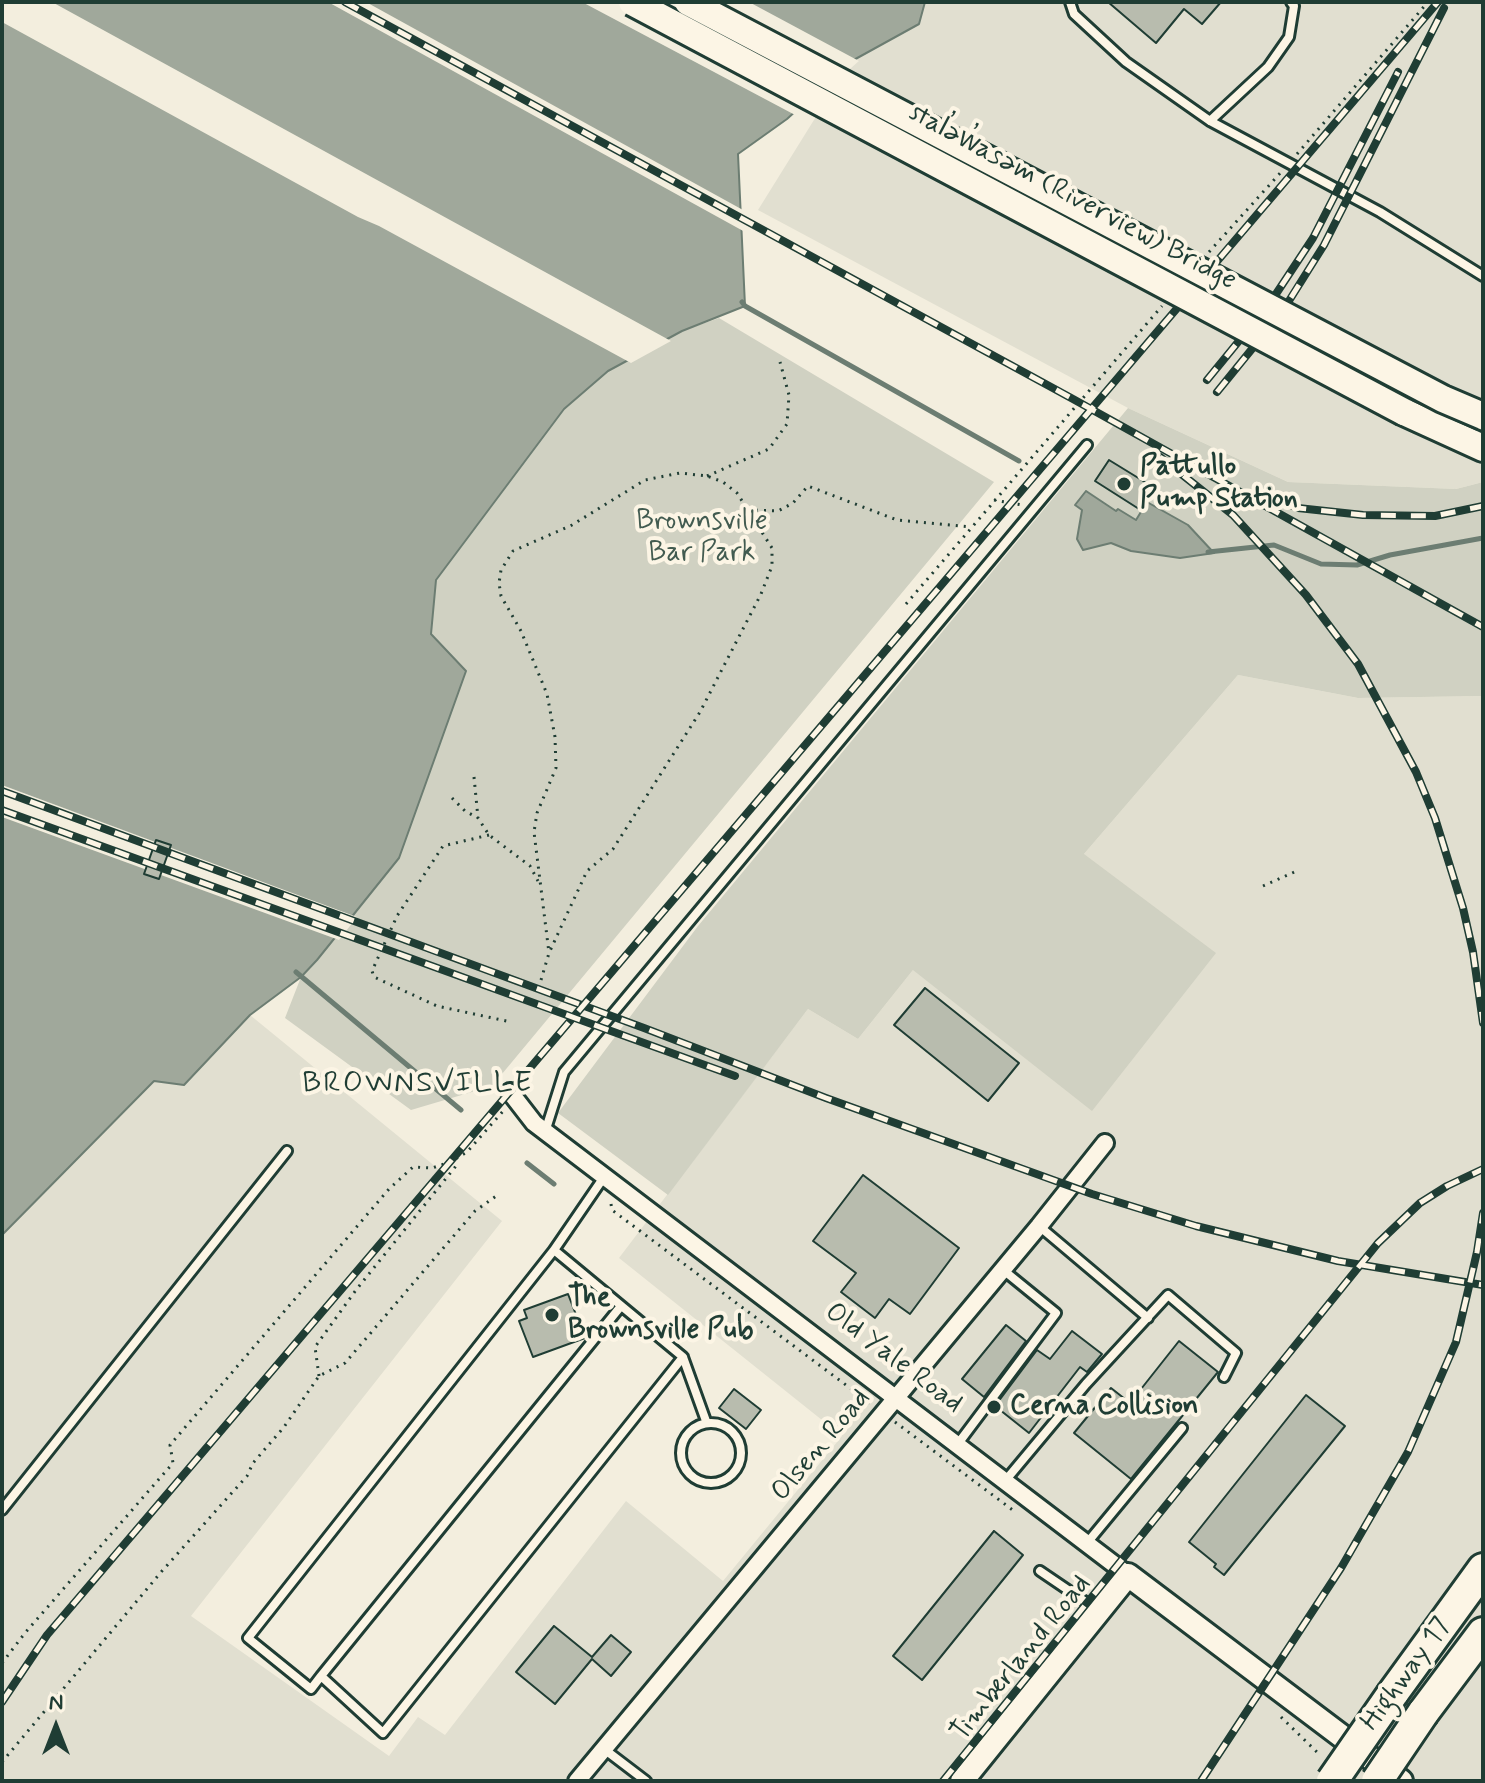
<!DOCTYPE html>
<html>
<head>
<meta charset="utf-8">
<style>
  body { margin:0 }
  #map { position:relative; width:1485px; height:1783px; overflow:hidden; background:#f3eede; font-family:Mynerve,sans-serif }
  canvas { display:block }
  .frame { position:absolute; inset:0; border:4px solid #1f3d34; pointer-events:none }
  .north { position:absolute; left:16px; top:1687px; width:80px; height:80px; -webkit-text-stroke:6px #fcf5e5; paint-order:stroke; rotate:0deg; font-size:22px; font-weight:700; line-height:32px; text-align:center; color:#1f3d34 }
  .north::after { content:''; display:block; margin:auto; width:28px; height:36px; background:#1f3d34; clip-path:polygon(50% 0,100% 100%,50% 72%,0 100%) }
</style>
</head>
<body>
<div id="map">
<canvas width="1485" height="1783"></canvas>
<div class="frame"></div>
<div class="north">N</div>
</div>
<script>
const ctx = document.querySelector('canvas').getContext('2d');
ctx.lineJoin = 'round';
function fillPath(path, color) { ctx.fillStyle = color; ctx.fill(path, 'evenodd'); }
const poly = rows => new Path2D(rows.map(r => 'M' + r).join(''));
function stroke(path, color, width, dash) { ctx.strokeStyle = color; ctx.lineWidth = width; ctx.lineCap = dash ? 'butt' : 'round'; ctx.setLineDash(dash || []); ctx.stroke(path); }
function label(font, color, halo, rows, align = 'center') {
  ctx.font = font + ' Mynerve,sans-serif'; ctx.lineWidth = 8; ctx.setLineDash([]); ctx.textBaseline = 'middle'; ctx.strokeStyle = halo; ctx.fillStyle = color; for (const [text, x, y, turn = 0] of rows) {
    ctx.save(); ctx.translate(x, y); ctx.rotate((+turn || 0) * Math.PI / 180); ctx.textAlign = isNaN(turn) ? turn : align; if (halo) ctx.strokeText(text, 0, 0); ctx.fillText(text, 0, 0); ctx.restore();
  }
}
const built = poly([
  [925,2,1483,2,1483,482,1456,489,1288,482,1128,408,758,210,850,62,919,24],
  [1238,675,1358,698,1483,696,1483,1781,2,1781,2,1235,154,1080,184,1085,250,1015,502,1221,191,1616,389,1756,418,1717,445,1735,626,1501,723,1581,842,1436,619,1258,808,1009,858,1039,913,970,1084,854]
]);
const green = poly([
  [719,318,994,482,492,1086,411,1110,285,1018,301,977,317,960,399,858,431,634,436,580,564,409,608,371,682,331],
  [1128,408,1288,482,1456,489,1483,482,1483,696,1358,698,1238,675,1084,854,1216,953,1092,1111,913,970,858,1039,808,1009,668,1195,558,1113,698,926]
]);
const water = poly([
  [2,2,925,2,919,24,850,62,787,119,738,154,745,306,682,331,608,371,564,409,436,580,431,634,466,671,399,858,317,960,301,977,250,1015,184,1085,154,1081,2,1235,2,2],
  [1086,491,1116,511,1118,509,1136,520,1147,502,1188,525,1214,553,1180,558,1131,551,1111,543,1083,550,1077,539,1082,510,1075,505,1086,491]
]);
const pier = poly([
  [2,2,52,2,671,341,631,363,379,226,358,217,2,22],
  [328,2,366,2,743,210,745,232],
  [582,2,749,2,859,61,797,116],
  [2,785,357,917,339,940,2,817]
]);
const stream = poly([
  [742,302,745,306,1019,461],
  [1208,552,1274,545,1321,564,1357,565,1390,555,1483,538],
  [296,972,461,1110],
  [527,1163,554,1184]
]);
const building = poly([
  [1108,2,1221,2,1202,24,1184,9,1156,43,1108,2],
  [1109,460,1153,487,1139,509,1095,481,1109,460],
  [156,840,171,845,159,879,144,874,156,840],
  [925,988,1019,1063,988,1101,894,1025,925,988],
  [863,1175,959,1248,910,1314,889,1299,875,1318,841,1292,856,1273,813,1241,863,1175],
  [568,1294,585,1338,533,1357,519,1321,527,1318,524,1310,568,1294],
  [1006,1325,1026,1341,984,1397,962,1379,1006,1325],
  [1072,1331,1102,1354,1087,1372,1080,1367,1029,1433,995,1406,1037,1350,1050,1359,1072,1331],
  [1179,1341,1218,1372,1131,1479,1074,1433,1111,1388,1130,1403,1179,1341],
  [734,1389,761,1410,746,1429,719,1408,734,1389],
  [1306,1395,1345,1426,1224,1575,1214,1567,1216,1564,1189,1542,1306,1395],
  [994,1531,1023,1555,922,1680,893,1656,994,1531],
  [554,1626,592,1657,611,1635,631,1652,611,1676,592,1659,555,1704,516,1672,554,1626]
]);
const path = poly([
  [1297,154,1428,2],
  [1209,252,1282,171],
  [707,476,769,449,787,424,789,395,780,362],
  [994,500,1022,505],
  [748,510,778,511,793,503,808,486,897,520,971,527],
  [906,604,1162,306],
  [474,777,478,818,489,835,530,866,538,881],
  [452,798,465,811,478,818],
  [489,835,443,846,397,916,372,971,374,977,437,1006,511,1022],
  [1263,886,1299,870],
  [541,980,549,953,587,871,613,849,700,712,761,594,772,566,772,548,737,493,723,482,707,476,680,473,645,480,572,525,513,551,501,570,499,583,501,596,521,631,547,694,555,737,556,768,537,813,534,832,549,953],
  [611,1204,612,1210,870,1403],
  [319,1376,315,1347,356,1290,456,1166],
  [895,1422,1014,1511],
  [2,1663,25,1633,173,1463,170,1445,389,1189,413,1167,432,1168,450,1162,467,1152,504,1110],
  [1281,1717,1321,1756],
  [2,1762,162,1571,247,1476,253,1463,284,1427,319,1376,345,1363,475,1211,499,1194]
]);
const lane = poly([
  [1070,2,1074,14,1126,62,1210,121,1380,212,1483,276],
  [1210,121,1268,67,1289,37,1294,6,1291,2],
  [545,1132,564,1072,1087,445],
  [1039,1226,1148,1318],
  [554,1250,248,1638,311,1689,321,1676,383,1733,683,1357,554,1250,604,1177],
  [683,1357,706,1421],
  '681 1453a30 30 0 1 1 60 0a30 30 0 1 1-60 0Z',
  [957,1445,1056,1313,1002,1269],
  [1005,1481,1086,1384,1168,1295,1236,1353,1224,1377],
  [2,1510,287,1151],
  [1087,1543,1182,1428],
  [1040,1571,1096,1609],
  [321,1676,621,1306],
  [604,1749,646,1781]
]);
const street = poly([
  [510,1092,534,1123,1128,1575],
  [577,1781,1039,1226,1105,1143]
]);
const secondary = poly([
  [962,1781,1128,1575,1401,1781]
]);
const primary = poly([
  [1404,412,1483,448]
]);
const highway = poly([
  [1393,1693,1483,1569],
  [1423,1713,1483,1633]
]);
const rail = poly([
  [345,2,1073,399,1483,627],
  [1207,380,1270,303,1313,238,1398,72],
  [1217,392,1282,312,1324,245,1444,8],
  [1160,457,1233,515,1306,595,1358,664,1416,772,1435,818,1463,908,1473,952,1483,1023],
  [1264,494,1298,508,1363,515,1435,516,1483,506],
  [2,791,644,1028,826,1098,1092,1194,1196,1226,1338,1261,1483,1285],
  [2,810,735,1076],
  [2,1702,47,1635,1438,2],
  [943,1781,1378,1243,1420,1203,1447,1186,1483,1169],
  [1201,1781,1341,1568,1408,1452,1456,1342,1477,1252,1483,1213]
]);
const primaryBridge = poly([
  [632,2,1404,412],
  [688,2,1443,399,1483,416]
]);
const highwayBridge = poly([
  [1332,1781,1393,1693],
  [1377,1781,1423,1713]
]);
const markers = [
  [1124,484,8,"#1f3d34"],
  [552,1315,8,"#1f3d34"],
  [994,1407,8,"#1f3d34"]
];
const streetNames = [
  ["stal̕əw̓asəm (Riverview) Bridge",1072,198,28],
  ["Old Yale Road",893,1359,37],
  ["Olsen Road",822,1446,-50],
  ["Timberland Road",1022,1659,-51],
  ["Highway 17",1407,1675,-54]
];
const poiNames = [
  ["Pattullo",1140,468],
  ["Pump Station",1140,500],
  ["The",568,1299],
  ["Brownsville Pub",568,1331],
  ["Cerna Collision",1010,1407]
];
const parkNames = [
  ["Brownsville",702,522],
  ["Bar Park",702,554]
];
const neighbourhoodNames = [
  ["BROWNSVILLE",418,1085]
];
fillPath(built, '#e1dfd0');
fillPath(green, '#d0d1c2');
fillPath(water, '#a0a89b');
stroke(water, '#6c7d72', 2);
fillPath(pier, '#f3eede');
stroke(stream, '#6c7d72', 5);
fillPath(building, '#b8bcae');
stroke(building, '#1f3d34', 2);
stroke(lane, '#1f3d34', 14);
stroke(street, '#1f3d34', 22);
stroke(secondary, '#1f3d34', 28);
stroke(primary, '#1f3d34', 32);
stroke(highway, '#1f3d34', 36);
stroke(path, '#1f3d34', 3, [2, 6]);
stroke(lane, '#fcf5e5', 8);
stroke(street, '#fcf5e5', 16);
stroke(secondary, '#fcf5e5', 22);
stroke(primary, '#fcf5e5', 26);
stroke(highway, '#fcf5e5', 30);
stroke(rail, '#1f3d34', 8);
stroke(rail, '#fcf5e5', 5, [15]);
stroke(primaryBridge, '#1f3d34', 32, []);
stroke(highwayBridge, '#1f3d34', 36, []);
stroke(primaryBridge, '#fcf5e5', 26);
stroke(highwayBridge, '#fcf5e5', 30);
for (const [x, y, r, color] of markers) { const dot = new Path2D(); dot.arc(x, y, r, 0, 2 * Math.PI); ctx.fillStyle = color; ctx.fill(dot); stroke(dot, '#fcf5e5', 3); }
label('28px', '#1f3d34', '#fcf5e5', streetNames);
label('bold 28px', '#1f3d34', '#fcf5e5', poiNames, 'left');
label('28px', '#425b50', '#fcf5e5', parkNames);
ctx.letterSpacing = '2px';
label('30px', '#1f3d34', '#fcf5e5', neighbourhoodNames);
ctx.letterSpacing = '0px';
</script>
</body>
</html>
